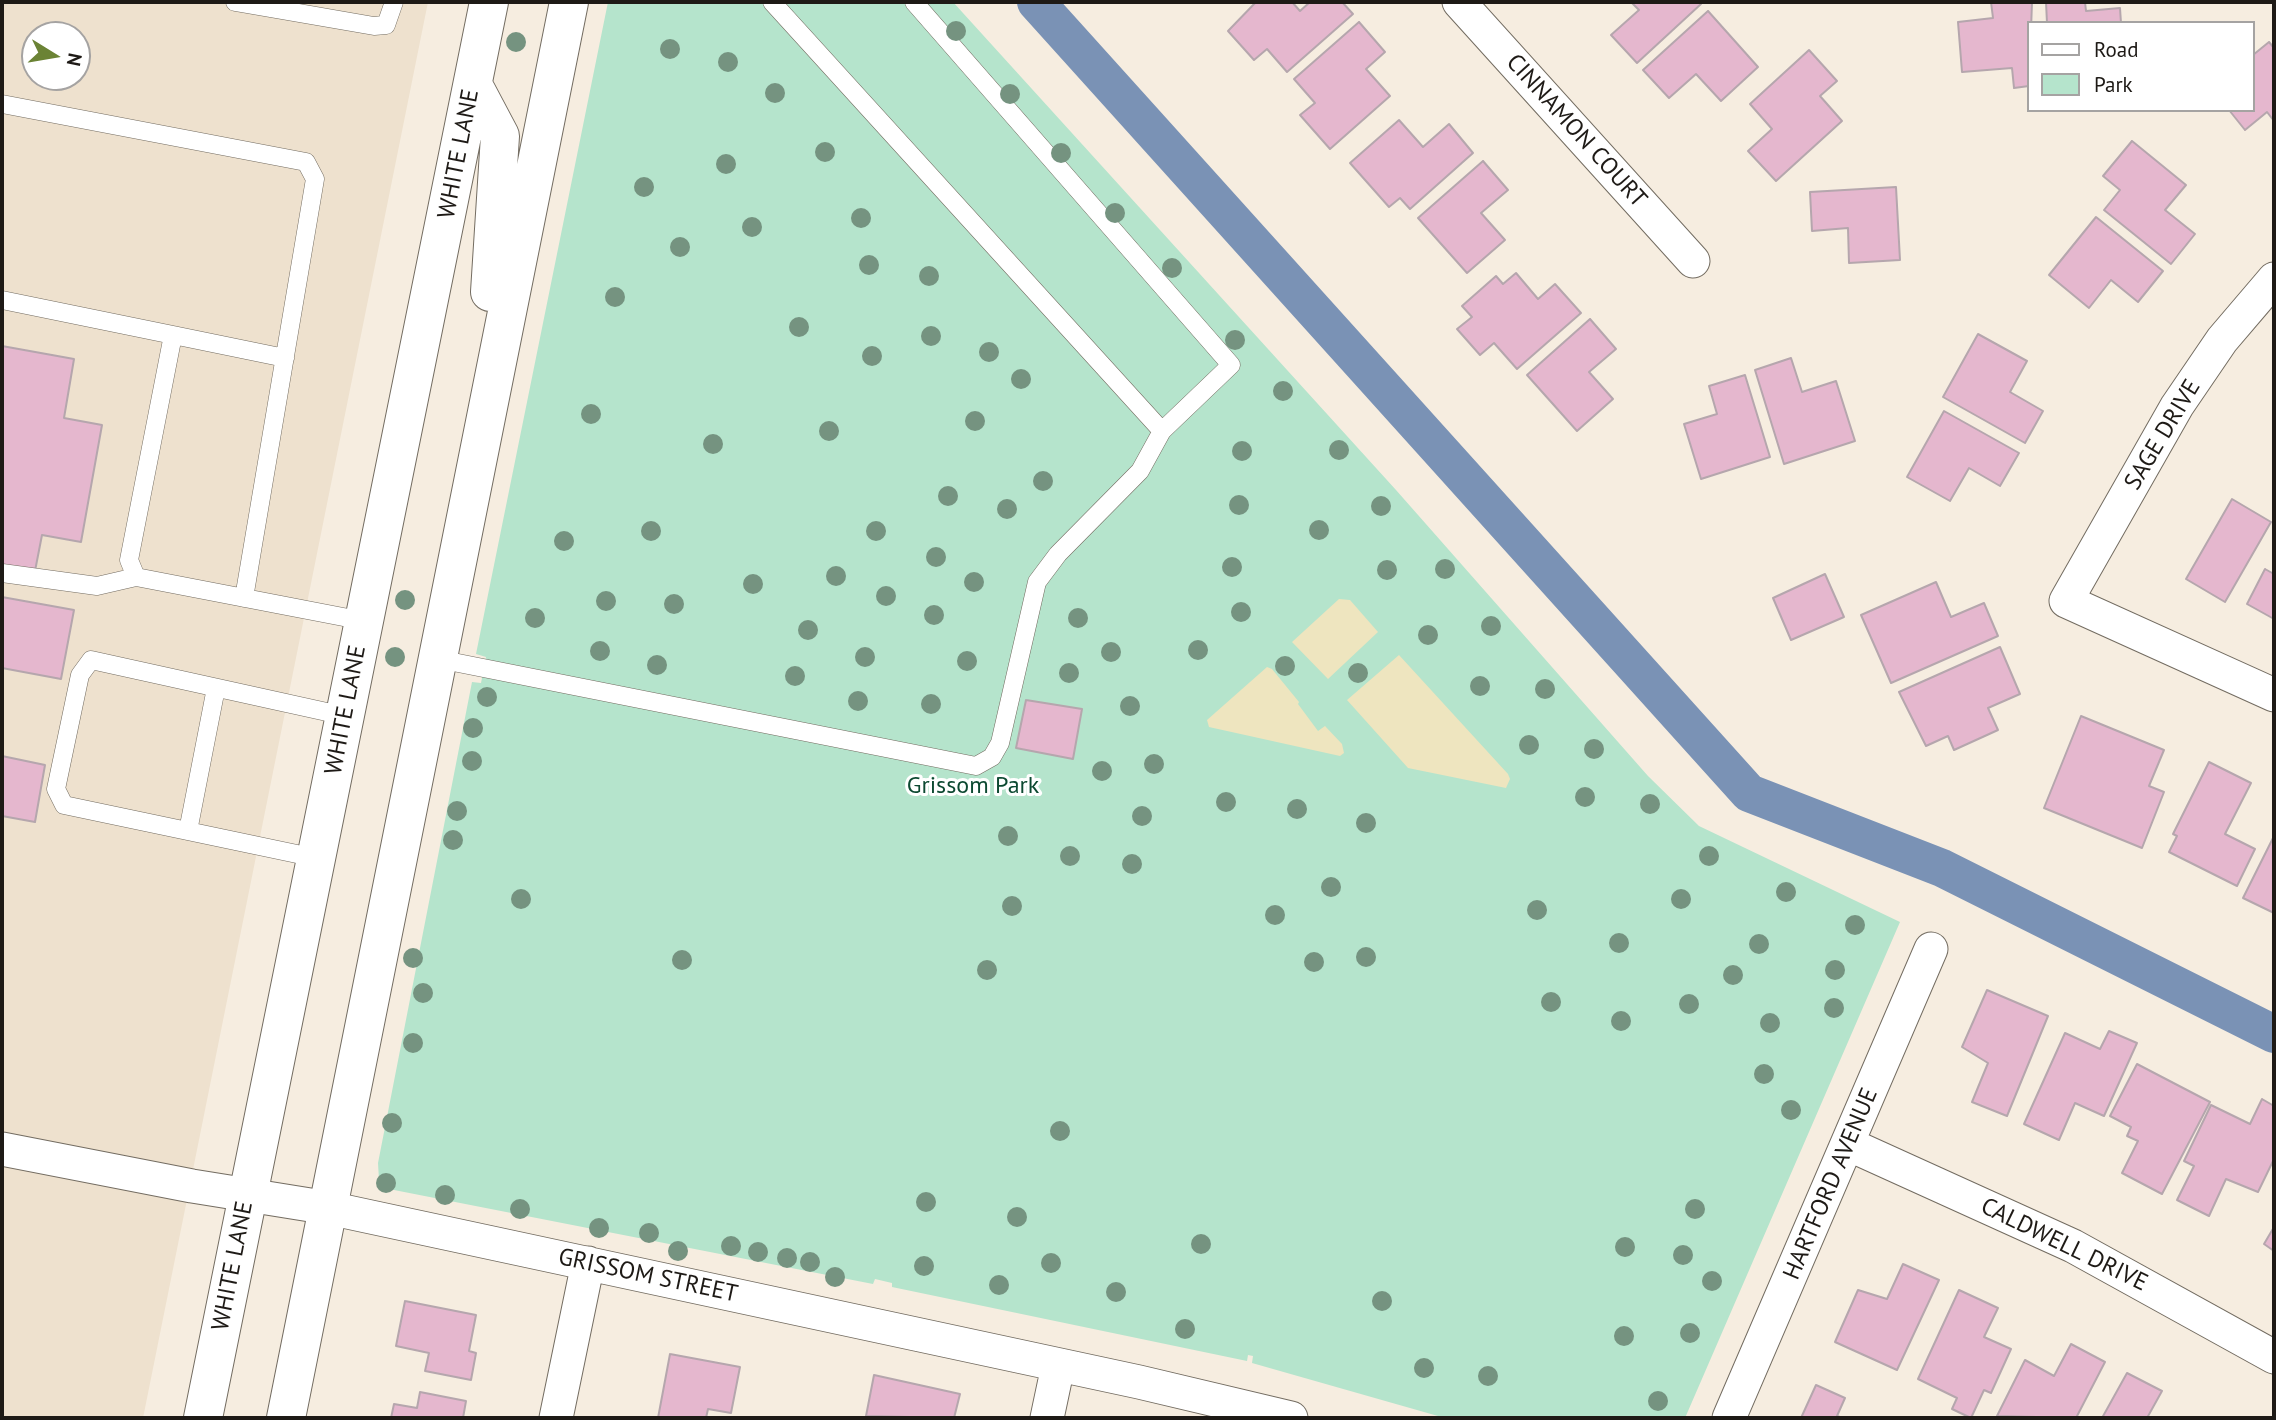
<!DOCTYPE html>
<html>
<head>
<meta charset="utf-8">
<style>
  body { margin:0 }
  #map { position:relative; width:2276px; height:1420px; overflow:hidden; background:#f6ede0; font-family:"PT Sans",sans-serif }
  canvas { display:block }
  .frame { position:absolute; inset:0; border:4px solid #1e1a16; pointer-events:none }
  .legend { position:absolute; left:2027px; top:21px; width:228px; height:91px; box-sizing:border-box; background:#fff; border:2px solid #a5a3a2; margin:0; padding:9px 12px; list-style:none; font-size:21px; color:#1e1a16 }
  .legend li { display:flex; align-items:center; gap:14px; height:35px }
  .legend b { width:35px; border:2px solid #a5a3a2 }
  .north { position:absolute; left:21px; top:21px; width:70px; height:70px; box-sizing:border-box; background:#fff; border:2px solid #a5a3a2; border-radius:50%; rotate:101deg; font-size:19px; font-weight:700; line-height:28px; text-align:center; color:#1e1a16 }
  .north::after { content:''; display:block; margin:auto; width:24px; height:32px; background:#6b8335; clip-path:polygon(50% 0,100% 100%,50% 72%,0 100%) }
</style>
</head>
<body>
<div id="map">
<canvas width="2276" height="1420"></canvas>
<div class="frame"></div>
<ul class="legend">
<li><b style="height:9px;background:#fff"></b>Road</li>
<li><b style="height:19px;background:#b5e4cc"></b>Park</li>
</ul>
<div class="north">N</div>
</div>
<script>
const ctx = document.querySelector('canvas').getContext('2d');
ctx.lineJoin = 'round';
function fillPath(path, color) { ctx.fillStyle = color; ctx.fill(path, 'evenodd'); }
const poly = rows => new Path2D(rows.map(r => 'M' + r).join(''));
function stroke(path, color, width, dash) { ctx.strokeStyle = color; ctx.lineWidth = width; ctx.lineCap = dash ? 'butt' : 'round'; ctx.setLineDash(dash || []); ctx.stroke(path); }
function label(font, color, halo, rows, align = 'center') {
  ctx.font = font + ' "PT Sans",sans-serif'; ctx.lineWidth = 6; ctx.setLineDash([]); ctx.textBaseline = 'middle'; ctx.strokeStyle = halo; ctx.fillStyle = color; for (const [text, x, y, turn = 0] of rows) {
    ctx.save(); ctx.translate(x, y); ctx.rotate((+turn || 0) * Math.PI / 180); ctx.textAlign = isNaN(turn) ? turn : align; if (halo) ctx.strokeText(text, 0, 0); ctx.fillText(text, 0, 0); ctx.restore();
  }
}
const built = poly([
  [2,2,428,2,143,1418,2,1418],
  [35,35,77,35,77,77,35,77]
]);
const green = poly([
  [608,2,953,2,1396,490,1648,776,1699,826,1900,922,1685,1418,1445,1418,1252,1363,1253,1356,1248,1355,1247,1361,892,1287,892,1283,875,1279,873,1284,394,1190,379,1180,378,1163,472,682,481,683,486,657,476,654]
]);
const sand = poly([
  [1339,599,1350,600,1378,632,1328,679,1292,642],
  [1399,655,1508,774,1510,779,1506,788,1408,768,1347,700],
  [1267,667,1272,669,1299,702,1298,704,1318,731,1325,726,1342,744,1344,753,1340,756,1209,727,1207,720]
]);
const canal = poly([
  [1036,2,1749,793,1942,868,2274,1034]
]);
const building = poly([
  [1256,2,1292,2,1300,11,1310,2,1342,2,1353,14,1287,72,1267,49,1254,60,1228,31,1256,2],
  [1631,2,1699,2,1701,4,1637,63,1611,35,1639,10,1631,2],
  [1991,2,2032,2,2029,86,2014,88,2012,68,1962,72,1958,22,1993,18,1991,2],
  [2046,2,2085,2,2086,11,2120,8,2121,23,2047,23,2046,2],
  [1708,11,1758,67,1721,101,1696,74,1669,98,1643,70,1708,11],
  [1359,22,1385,52,1366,69,1390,96,1330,149,1300,115,1315,103,1294,79,1359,22],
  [2269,42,2274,48,2274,121,2267,112,2245,130,2229,110,2253,110,2253,55,2269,42],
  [1809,50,1837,81,1820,96,1842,121,1776,181,1748,151,1772,129,1750,104,1809,50],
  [1399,120,1423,147,1449,124,1473,153,1410,209,1400,198,1389,207,1350,163,1399,120],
  [2132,141,2186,185,2165,210,2195,234,2171,264,2104,210,2120,190,2103,176,2132,141],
  [1483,161,1508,190,1481,213,1505,240,1467,273,1418,218,1483,161],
  [1896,187,1900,260,1849,263,1848,228,1812,231,1810,192,1896,187],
  [2096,217,2163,271,2138,302,2111,280,2089,308,2049,275,2096,217],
  [1516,273,1538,299,1555,284,1581,313,1517,369,1494,343,1480,355,1457,329,1472,317,1462,306,1496,276,1503,284,1516,273],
  [1590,319,1616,349,1589,372,1613,399,1577,431,1527,375,1590,319],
  [1978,334,2027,361,2010,392,2043,411,2025,443,1943,397,1978,334],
  [2,346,74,359,64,418,102,425,81,542,42,535,35,571,2,565,2,346],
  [1791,358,1802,392,1836,381,1855,441,1784,464,1755,370,1791,358],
  [1745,375,1770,457,1701,479,1684,424,1717,414,1709,386,1745,375],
  [1944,411,2019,453,2000,486,1969,468,1950,501,1907,477,1944,411],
  [2232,499,2271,522,2225,602,2186,579,2232,499],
  [2265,569,2274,574,2274,619,2247,604,2265,569],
  [1825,574,1844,617,1791,640,1773,598,1825,574],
  [1936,582,1951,617,1984,603,1998,636,1891,683,1861,615,1936,582],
  [2,597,74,610,61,679,2,668,2,597],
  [2000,647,2020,694,1988,708,1998,730,1954,750,1948,736,1926,746,1899,692,2000,647],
  [1026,700,1082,709,1073,759,1016,748,1026,700],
  [2081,716,2164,750,2149,786,2164,792,2142,848,2044,808,2081,716],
  [2,756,45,765,35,822,2,816,2,756],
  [2209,762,2251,783,2225,834,2255,849,2237,886,2169,852,2177,836,2173,834,2209,762],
  [2274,836,2274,913,2243,898,2274,836],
  [1987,990,2048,1016,2007,1116,1972,1102,1988,1063,1962,1047,1987,990],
  [2109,1031,2137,1043,2104,1116,2075,1103,2059,1140,2024,1124,2065,1033,2100,1049,2109,1031],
  [2137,1064,2210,1102,2162,1194,2122,1173,2138,1141,2127,1136,2131,1127,2110,1116,2137,1064],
  [2262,1099,2274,1106,2274,1159,2258,1192,2226,1179,2209,1216,2177,1200,2194,1166,2184,1161,2211,1105,2250,1124,2262,1099],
  [2274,1227,2274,1251,2264,1244,2274,1227],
  [1903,1264,1939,1280,1897,1370,1835,1342,1858,1290,1887,1299,1903,1264],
  [1959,1290,1998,1308,1984,1337,2011,1349,1991,1393,1984,1390,1971,1418,1952,1409,1957,1398,1918,1379,1959,1290],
  [405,1301,476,1315,469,1351,476,1353,471,1380,425,1371,429,1353,396,1346,405,1301],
  [2071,1344,2105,1362,2076,1418,1997,1416,2025,1360,2054,1376,2071,1344],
  [670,1354,740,1367,731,1413,708,1409,706,1418,658,1418,670,1354],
  [2127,1373,2162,1391,2147,1418,2102,1418,2127,1373],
  [874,1375,960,1394,954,1418,866,1416,874,1375],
  [1816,1385,1845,1398,1837,1416,1843,1418,1801,1418,1816,1385],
  [420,1392,466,1401,463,1418,391,1418,394,1404,417,1408,420,1392]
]);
const lane = poly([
  [235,2,374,26,386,25,394,2],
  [772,2,1162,431,1231,365,914,2],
  [2,104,306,162,315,179,244,598],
  [2,300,173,335,129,560,136,577,364,621],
  [173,335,285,358],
  [2,573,97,586,136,577],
  [438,659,976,766,992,757,1000,743,1037,582,1058,554,1140,471,1162,431],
  [188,831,216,688],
  [316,858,64,805,56,789,80,675,91,660,345,716]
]);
const street = poly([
  [1459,2,1693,261],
  [2274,279,2222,340,2177,406,2066,601,2274,695],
  [1848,1144,2073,1246,2274,1357],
  [2,1149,192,1186,329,1208,1139,1382,1291,1418],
  [556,1418,588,1263],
  [1047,1418,1058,1366],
  [1729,1418,1931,949]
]);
const secondary = poly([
  [473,85,500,136,490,292],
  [203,1418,489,2],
  [286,1418,569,2]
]);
const trees = [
  [956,31],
  [516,42],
  [670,49],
  [728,62],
  [775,93],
  [1010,94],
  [825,152],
  [1061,153],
  [726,164],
  [644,187],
  [1115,213],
  [861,218],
  [752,227],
  [680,247],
  [869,265],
  [1172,268],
  [929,276],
  [615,297],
  [799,327],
  [931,336],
  [1235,340],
  [989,352],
  [872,356],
  [1021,379],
  [1283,391],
  [591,414],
  [975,421],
  [829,431],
  [713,444],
  [1339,450],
  [1242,451],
  [1043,481],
  [948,496],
  [1239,505],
  [1381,506],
  [1007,509],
  [1319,530],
  [651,531],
  [876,531],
  [564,541],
  [936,557],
  [1232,567],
  [1445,569],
  [1387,570],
  [836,576],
  [974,582],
  [753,584],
  [886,596],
  [405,600],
  [606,601],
  [674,604],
  [1241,612],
  [934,615],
  [535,618],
  [1078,618],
  [1491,626],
  [808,630],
  [1428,635],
  [1198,650],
  [600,651],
  [1111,652],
  [395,657],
  [865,657],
  [967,661],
  [657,665],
  [1285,666],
  [1069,673],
  [1358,673],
  [795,676],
  [1480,686],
  [1545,689],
  [487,697],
  [858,701],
  [931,704],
  [1130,706],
  [473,728],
  [1529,745],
  [1594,749],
  [472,761],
  [1154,764],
  [1102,771],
  [1585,797],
  [1226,802],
  [1650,804],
  [1297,809],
  [457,811],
  [1142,816],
  [1366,823],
  [1008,836],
  [453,840],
  [1070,856],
  [1709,856],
  [1132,864],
  [1331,887],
  [1786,892],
  [521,899],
  [1681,899],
  [1012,906],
  [1537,910],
  [1275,915],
  [1855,925],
  [1619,943],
  [1759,944],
  [1366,957],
  [413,958],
  [682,960],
  [1314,962],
  [987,970],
  [1835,970],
  [1733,975],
  [423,993],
  [1551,1002],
  [1689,1004],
  [1834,1008],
  [1621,1021],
  [1770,1023],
  [413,1043],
  [1764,1074],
  [1791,1110],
  [392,1123],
  [1060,1131],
  [386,1183],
  [445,1195],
  [926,1202],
  [520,1209],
  [1695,1209],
  [1017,1217],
  [599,1228],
  [649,1233],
  [1201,1244],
  [731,1246],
  [1625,1247],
  [678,1251],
  [758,1252],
  [1683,1255],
  [787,1258],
  [810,1262],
  [1051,1263],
  [924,1266],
  [835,1277],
  [1712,1281],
  [999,1285],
  [1116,1292],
  [1382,1301],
  [1185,1329],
  [1690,1333],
  [1624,1336],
  [1424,1368],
  [1488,1376],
  [1658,1401]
];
const streetNames = [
  ["CINNAMON COURT",1576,131,48],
  ["WHITE LANE",459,154,-79],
  ["SAGE DRIVE",2163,435,-59],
  ["WHITE LANE",346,710,-79],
  ["HARTFORD AVENUE",1831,1184,-67],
  ["CALDWELL DRIVE",2064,1245,26],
  ["WHITE LANE",233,1266,-79],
  ["GRISSOM STREET",648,1276,12]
];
const parkNames = [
  ["Grissom Park",973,786]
];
fillPath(built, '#eee1ce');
fillPath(green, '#b5e4cc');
fillPath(sand, '#eee5bf');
stroke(canal, '#7a92b5', 38);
fillPath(building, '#e5b7ce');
stroke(building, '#b5a6ad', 2);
stroke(lane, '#736c61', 19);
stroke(street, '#736c61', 35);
stroke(secondary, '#736c61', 40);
stroke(lane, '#fff', 18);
stroke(street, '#fff', 33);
stroke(secondary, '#fff', 38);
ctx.fillStyle = '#759380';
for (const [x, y] of trees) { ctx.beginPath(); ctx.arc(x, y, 10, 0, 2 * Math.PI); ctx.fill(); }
label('24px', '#1e1a16', '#fff', streetNames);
label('24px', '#0c4931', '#fff', parkNames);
</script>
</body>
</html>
